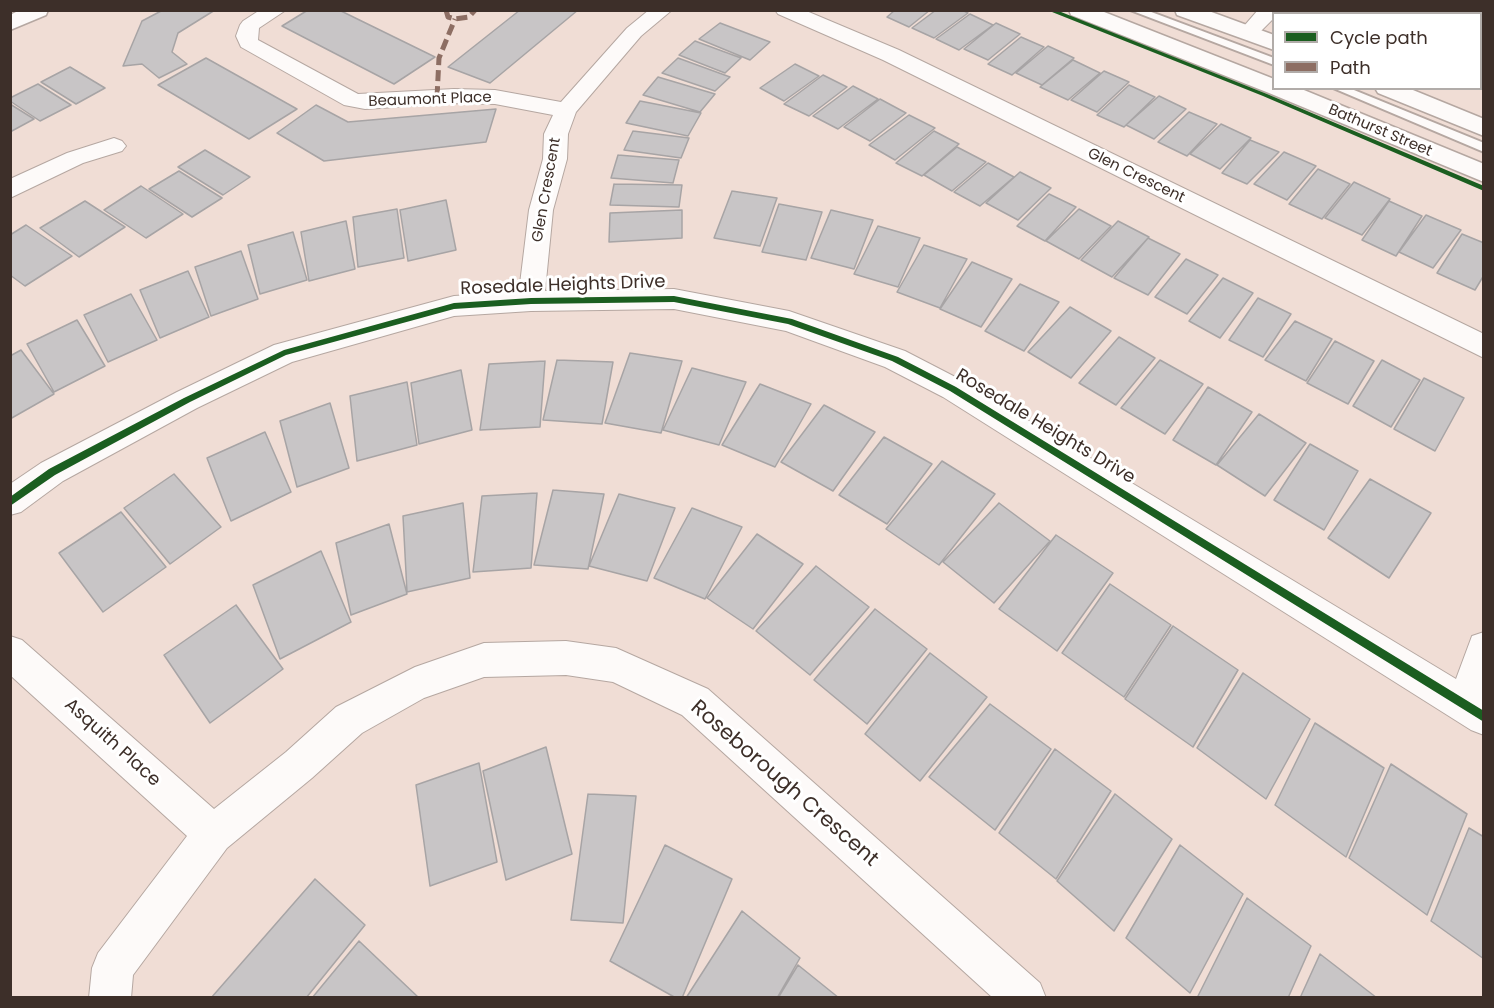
<!DOCTYPE html>
<html>
<head>
<meta charset="utf-8">
<style>
  body { margin:0 }
  #map { position:relative; width:1494px; height:1008px; overflow:hidden; background:#f0ddd5; font-family:Poppins,sans-serif }
  canvas { display:block }
  .frame { position:absolute; inset:0; border:12px solid #3d2f29; pointer-events:none }
  .legend { position:absolute; left:1272px; top:12px; width:210px; height:78px; box-sizing:border-box; background:#fff; border:2px solid #b1aca9; margin:0; padding:8px 10px; list-style:none; font-size:18px; color:#3d2f29 }
  .legend li { display:flex; align-items:center; gap:12px; height:30px }
  .legend b { width:30px; border:2px solid #b1aca9 }
</style>
</head>
<body>
<div id="map">
<canvas width="1494" height="1008"></canvas>
<div class="frame"></div>
<ul class="legend">
<li><b style="height:8px;background:#1b5e20"></b>Cycle path</li>
<li><b style="height:8px;background:#8d6e63"></b>Path</li>
</ul>
</div>
<script>
const ctx = document.querySelector('canvas').getContext('2d');
ctx.lineJoin = 'round';
function fillPath(path, color) { ctx.fillStyle = color; ctx.fill(path, 'evenodd'); }
const poly = rows => new Path2D(rows.map(r => 'M' + r).join(''));
function stroke(path, color, width, dash) { ctx.strokeStyle = color; ctx.lineWidth = width; ctx.lineCap = dash ? 'butt' : 'round'; ctx.setLineDash(dash || []); ctx.stroke(path); }
function label(font, color, halo, rows, align = 'center') {
  ctx.font = font + ' Poppins,sans-serif'; ctx.lineWidth = 6; ctx.setLineDash([]); ctx.textBaseline = 'middle'; ctx.strokeStyle = halo; ctx.fillStyle = color; for (const [text, x, y, turn = 0] of rows) {
    ctx.save(); ctx.translate(x, y); ctx.rotate((+turn || 0) * Math.PI / 180); ctx.textAlign = isNaN(turn) ? turn : align; if (halo) ctx.strokeText(text, 0, 0); ctx.fillText(text, 0, 0); ctx.restore();
  }
}
const building = poly([
  [163,10,215,10,178,33,172,52,187,64,159,78,142,64,123,66,142,21,163,10],
  [308,10,339,10,435,57,394,84,282,26,308,10],
  [520,10,578,10,490,83,448,67,520,10],
  [895,10,930,10,909,27,887,17,895,10],
  [936,10,962,10,968,13,934,38,912,28,936,10],
  [1347,10,1477,10,1484,13,1484,87,1480,86,1480,14,1345,14,1347,10],
  [970,14,993,25,959,50,936,39,970,14],
  [720,23,770,42,750,60,699,39,720,23],
  [996,23,1020,34,988,60,964,49,996,23],
  [1021,37,1044,47,1012,75,988,64,1021,37],
  [695,41,741,58,725,73,679,55,695,41],
  [1048,46,1074,58,1042,85,1016,73,1048,46],
  [206,58,297,109,249,139,158,85,206,58],
  [678,58,730,77,715,91,662,73,678,58],
  [1073,60,1100,73,1068,100,1040,87,1073,60],
  [795,64,819,76,784,101,760,88,795,64],
  [70,67,105,88,76,104,41,82,70,67],
  [1104,71,1129,82,1097,112,1071,100,1104,71],
  [823,75,847,87,809,116,784,104,823,75],
  [658,77,715,94,700,112,643,95,658,77],
  [38,84,71,105,40,121,10,101,10,98,38,84],
  [1129,85,1155,97,1124,127,1097,115,1129,85],
  [853,86,878,99,838,129,813,116,853,86],
  [1159,96,1186,109,1154,139,1126,125,1159,96],
  [880,99,906,113,870,141,844,127,880,99],
  [640,101,701,113,688,136,626,123,640,101],
  [10,104,34,119,10,132,10,104],
  [316,105,348,122,496,109,486,142,324,161,277,133,316,105],
  [1189,112,1217,124,1187,156,1158,142,1189,112],
  [909,115,935,128,895,160,869,145,909,115],
  [1221,124,1251,138,1220,169,1190,154,1221,124],
  [633,131,689,138,681,158,624,150,633,131],
  [934,131,959,144,922,176,896,163,934,131],
  [1250,140,1279,152,1247,184,1222,173,1250,140],
  [957,147,986,162,952,191,924,175,957,147],
  [205,150,250,177,223,195,178,167,205,150],
  [1284,152,1316,166,1287,200,1254,184,1284,152],
  [618,155,679,160,673,183,611,178,618,155],
  [988,163,1014,177,980,206,954,192,988,163],
  [1318,169,1350,184,1322,219,1289,204,1318,169],
  [179,171,222,198,192,217,149,189,179,171],
  [1020,172,1051,188,1018,220,986,203,1020,172],
  [1354,182,1390,199,1362,235,1325,218,1354,182],
  [614,184,682,185,679,207,610,205,614,184],
  [141,186,183,214,146,238,104,210,141,186],
  [732,191,777,198,760,246,714,238,732,191],
  [1049,194,1076,207,1045,241,1017,226,1049,194],
  [446,200,456,250,408,261,400,210,446,200],
  [85,201,125,227,79,257,40,228,85,201],
  [1389,201,1422,216,1396,256,1362,240,1389,201],
  [779,204,822,212,806,260,762,252,779,204],
  [397,209,404,258,358,267,353,217,397,209],
  [1079,209,1111,226,1079,259,1046,241,1079,209],
  [682,210,682,238,609,242,610,213,682,210],
  [831,210,873,220,854,269,811,258,831,210],
  [1426,215,1461,230,1433,268,1399,252,1426,215],
  [346,221,355,269,309,281,301,232,346,221],
  [1118,221,1149,237,1112,277,1081,260,1118,221],
  [26,225,72,256,25,286,10,275,10,235,26,225],
  [878,226,920,238,898,287,854,274,878,226],
  [293,232,307,280,260,294,248,245,293,232],
  [1462,234,1484,243,1484,275,1475,290,1437,273,1462,234],
  [1148,238,1180,254,1148,295,1114,278,1148,238],
  [924,245,967,259,940,308,897,292,924,245],
  [241,251,258,299,211,316,195,267,241,251],
  [1186,259,1218,275,1187,314,1155,297,1186,259],
  [972,262,1012,279,981,327,940,309,972,262],
  [188,271,209,317,160,338,140,290,188,271],
  [1223,278,1253,293,1220,338,1189,321,1223,278],
  [1020,284,1059,302,1024,351,985,331,1020,284],
  [131,294,157,340,108,362,84,315,131,294],
  [1258,298,1291,314,1263,357,1229,340,1258,298],
  [1070,307,1111,331,1071,378,1028,352,1070,307],
  [77,320,105,366,54,392,27,344,77,320],
  [1295,321,1332,339,1306,381,1265,360,1295,321],
  [1119,337,1155,358,1116,405,1079,383,1119,337],
  [1335,341,1374,361,1348,404,1307,383,1335,341],
  [21,350,54,394,10,419,10,356,21,350],
  [630,353,682,361,661,433,605,423,630,353],
  [557,360,613,362,602,424,543,420,557,360],
  [1160,360,1203,384,1165,434,1121,408,1160,360],
  [1382,360,1420,380,1391,427,1353,406,1382,360],
  [545,361,540,427,480,430,489,364,545,361],
  [692,368,746,382,719,445,663,430,692,368],
  [461,370,472,430,419,444,411,383,461,370],
  [1424,378,1464,398,1435,451,1394,429,1424,378],
  [407,382,417,445,357,461,350,396,407,382],
  [760,384,811,404,775,467,722,445,760,384],
  [1208,387,1252,412,1216,465,1173,440,1208,387],
  [330,403,349,468,297,487,280,421,330,403],
  [824,405,875,432,833,491,781,462,824,405],
  [1259,414,1306,443,1265,496,1217,465,1259,414],
  [265,432,291,492,231,521,207,458,265,432],
  [884,437,932,464,887,524,839,495,884,437],
  [1310,444,1358,471,1324,530,1274,500,1310,444],
  [942,461,995,494,939,565,886,529,942,461],
  [174,474,221,527,170,564,124,508,174,474],
  [1370,479,1431,513,1389,578,1328,538,1370,479],
  [553,490,604,494,588,569,534,565,553,490],
  [537,493,531,568,473,572,482,496,537,493],
  [619,494,675,508,647,581,589,566,619,494],
  [463,503,470,578,407,592,403,516,463,503],
  [999,503,1050,541,994,603,943,562,999,503],
  [692,508,742,527,705,599,654,578,692,508],
  [121,512,166,567,103,612,59,553,121,512],
  [389,524,407,594,351,615,336,543,389,524],
  [757,534,803,564,753,629,707,598,757,534],
  [1056,535,1113,573,1057,651,999,609,1056,535],
  [321,551,351,622,280,659,253,585,321,551],
  [816,566,869,607,810,675,756,631,816,566],
  [1110,584,1171,625,1124,697,1062,653,1110,584],
  [236,605,283,669,210,723,164,655,236,605],
  [875,609,927,649,867,724,814,680,875,609],
  [1173,626,1238,670,1193,747,1125,699,1173,626],
  [930,653,987,697,920,781,865,734,930,653],
  [1243,673,1310,719,1266,799,1197,748,1243,673],
  [990,704,1051,749,995,830,929,777,990,704],
  [1315,723,1384,768,1346,857,1275,805,1315,723],
  [546,747,572,854,506,880,483,771,546,747],
  [1055,749,1111,791,1056,879,999,833,1055,749],
  [479,763,497,862,430,886,416,785,479,763],
  [1391,764,1467,814,1427,915,1349,858,1391,764],
  [588,794,636,796,623,923,571,920,588,794],
  [1115,794,1172,839,1114,931,1057,881,1115,794],
  [1469,828,1484,837,1484,959,1431,921,1469,828],
  [665,845,732,879,682,998,676,998,610,961,665,845],
  [1180,845,1243,894,1190,993,1126,938,1180,845],
  [315,879,365,925,306,998,211,998,315,879],
  [1247,898,1311,946,1288,998,1197,998,1247,898],
  [742,911,800,958,777,998,686,998,742,911],
  [359,941,418,997,417,998,312,998,359,941],
  [1320,954,1377,998,1300,998,1320,954],
  [798,965,839,998,778,998,798,965]
]);
const lane = poly([
  [1130,10,1146,10,1274,58,1274,65,1130,10],
  [1333,88,1349,88,1484,143,1484,152,1333,88]
]);
const street = poly([
  [260,10,286,10,259,28,258,40,358,94,454,89,495,90,561,102,627,28,649,10,672,10,641,36,576,112,568,134,567,159,553,210,545,291,674,289,789,311,905,351,963,381,1456,679,1472,636,1484,632,1484,735,1471,730,943,397,885,367,786,331,674,309,531,311,454,316,292,362,197,408,63,481,21,512,10,515,10,484,41,463,177,392,274,345,454,296,519,292,529,210,543,159,544,134,553,115,495,104,454,103,365,109,344,105,241,47,236,36,240,25,243,21,260,10],
  [775,10,804,10,899,50,1484,334,1484,358,883,60,778,14,775,10],
  [1258,10,1280,10,1278,14,1274,14,1274,18,1255,37,1248,39,1241,37,1238,33,1258,10],
  [114,138,122,141,126,146,122,151,83,163,10,198,10,179,67,153,114,138],
  [10,636,22,640,214,809,286,752,336,707,415,667,484,643,566,641,616,648,708,689,1040,983,1046,998,993,998,682,715,613,682,566,675,484,677,424,698,362,733,312,778,227,848,133,975,131,998,89,998,92,968,98,953,187,836,10,675,10,636]
]);
const secondary = poly([
  [20,10,48,10,46,15,10,30,10,15,20,10],
  [1069,10,1099,10,1274,79,1274,88,1299,88,1484,164,1484,182,1269,93,1071,15,1069,10],
  [1175,10,1206,10,1274,35,1274,50,1177,15,1175,10],
  [1375,88,1408,88,1484,119,1484,136,1378,93,1375,88]
]);
const quiet = poly([
  [446,10,448,17,455,19,469,17,475,10],
  [437,97,439,58,455,19]
]);
const cycleway = poly([
  [1047,10,1056,10,1267,94,1484,186,1484,191,1263,96,1047,10],
  [674,296,792,319,898,357,956,387,1484,711,1484,722,950,391,892,361,788,324,674,302,531,304,454,309,286,355,190,402,55,475,10,506,10,497,49,469,184,398,284,350,454,303,531,298,674,296]
]);
const farStreetnames = [
  ["Beaumont Place",430,100,-2],
  ["Bathurst Street",1380,131,23],
  ["Glen Crescent",1136,176,26],
  ["Glen Crescent",547,190,-80]
];
const streetNames = [
  ["Rosedale Heights Drive",563,286,-2],
  ["Rosedale Heights Drive",1045,427,31],
  ["Asquith Place",112,743,42]
];
const nearStreetnames = [
  ["Roseborough Crescent",784,784,41]
];
fillPath(building, '#c8c5c6');
stroke(building, '#a7a4a5', 1.5);
stroke(lane, '#b5a7a1', 4);
stroke(street, '#b5a7a1', 2);
stroke(secondary, '#b5a7a1', 3);
fillPath(lane, '#fdfaf9');
fillPath(street, '#fdfaf9');
fillPath(secondary, '#fdfaf9');
stroke(quiet, '#8d6e63', 5, [11, 5]);
fillPath(cycleway, '#1b5e20');
label('15px', '#3d2f29', '#fff', farStreetnames);
label('18px', '#3d2f29', '#fff', streetNames);
label('21px', '#3d2f29', '#fff', nearStreetnames);
</script>
</body>
</html>
